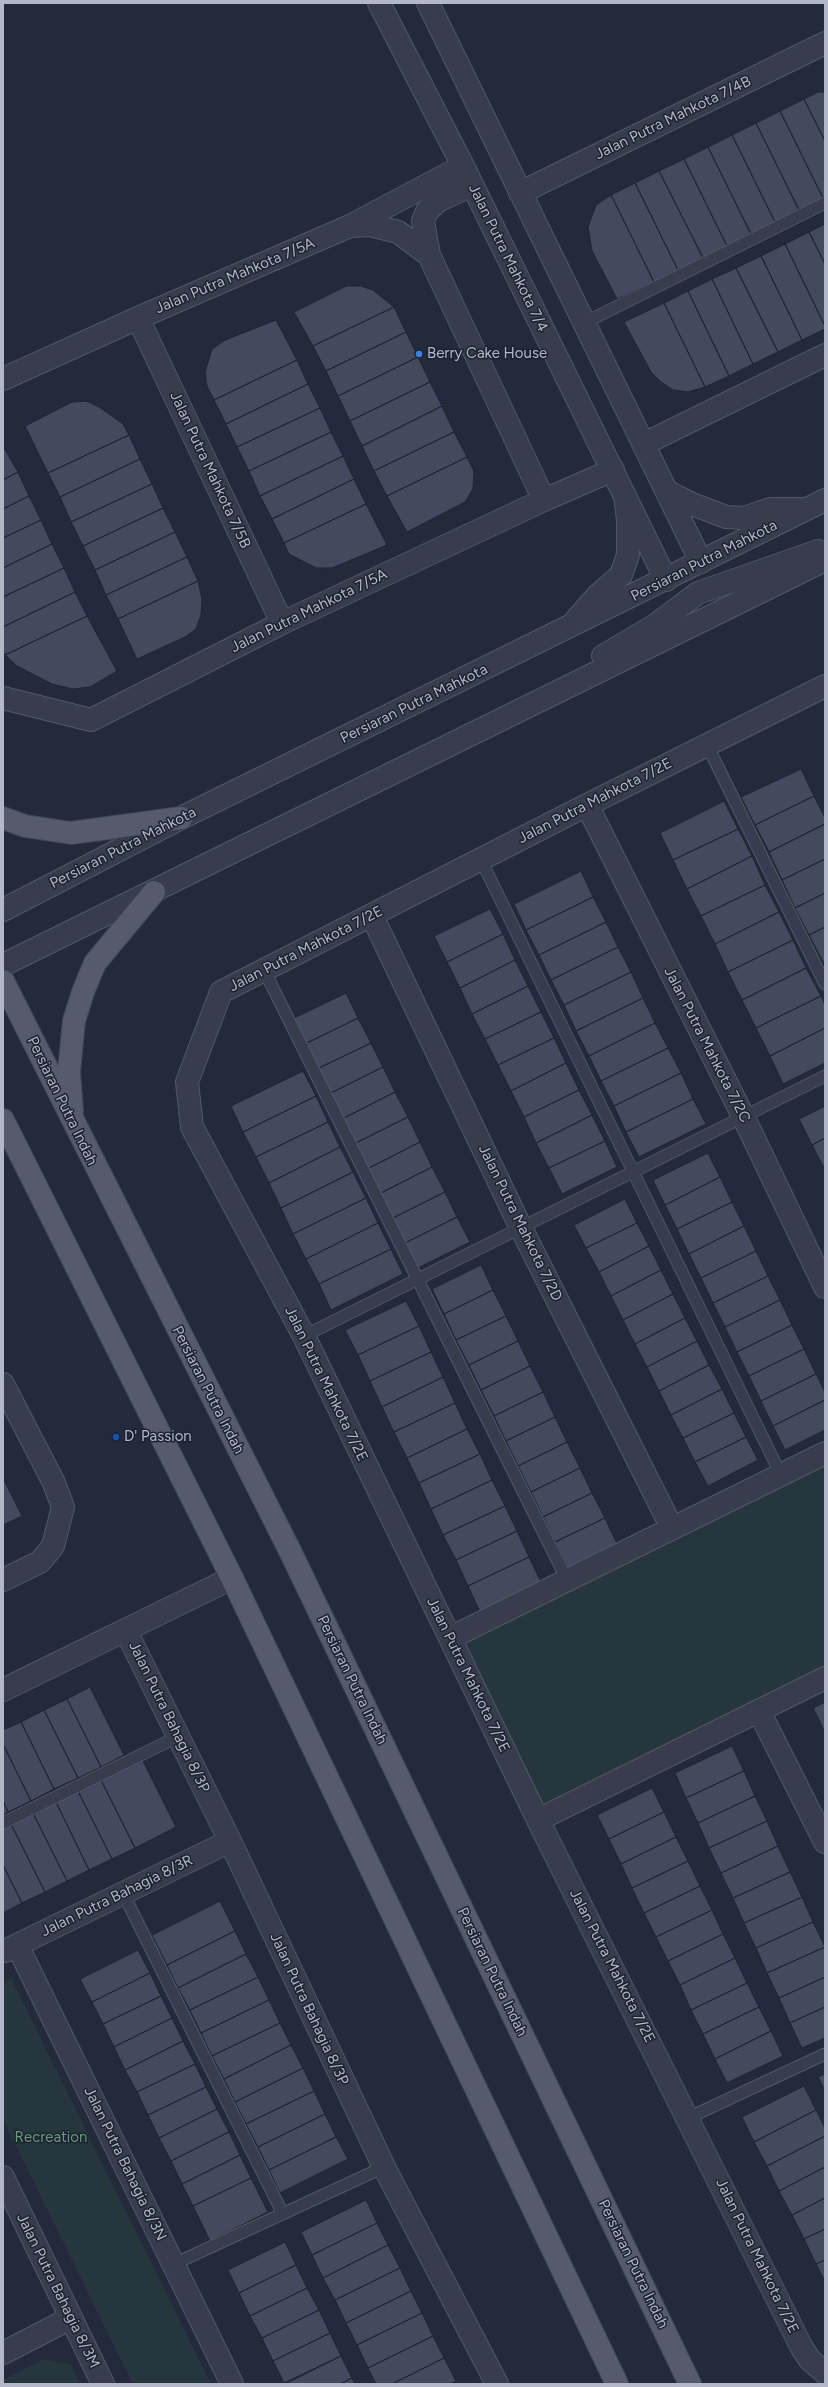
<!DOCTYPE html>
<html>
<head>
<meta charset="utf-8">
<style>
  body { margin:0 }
  #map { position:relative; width:828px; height:2387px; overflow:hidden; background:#232a3c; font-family:Figtree,sans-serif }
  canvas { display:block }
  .frame { position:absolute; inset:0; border:4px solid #b3b8c8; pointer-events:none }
</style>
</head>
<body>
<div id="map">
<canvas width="828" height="2387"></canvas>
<div class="frame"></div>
</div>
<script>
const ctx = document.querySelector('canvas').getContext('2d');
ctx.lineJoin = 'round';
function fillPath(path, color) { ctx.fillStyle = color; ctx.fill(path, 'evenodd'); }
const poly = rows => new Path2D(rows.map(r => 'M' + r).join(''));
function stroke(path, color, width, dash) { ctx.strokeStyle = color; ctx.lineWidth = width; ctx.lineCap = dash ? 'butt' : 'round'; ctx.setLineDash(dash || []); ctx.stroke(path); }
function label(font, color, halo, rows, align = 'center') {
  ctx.font = font + ' Figtree,sans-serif'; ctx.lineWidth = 3; ctx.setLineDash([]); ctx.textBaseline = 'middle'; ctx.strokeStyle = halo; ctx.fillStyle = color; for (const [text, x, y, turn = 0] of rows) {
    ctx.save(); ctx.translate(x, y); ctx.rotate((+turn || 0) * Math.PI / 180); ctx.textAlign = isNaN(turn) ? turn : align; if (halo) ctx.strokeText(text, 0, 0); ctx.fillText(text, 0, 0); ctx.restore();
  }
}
const green = poly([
  [825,1462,825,1669,545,1811,463,1641],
  [11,1978,211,2384,133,2384,3,2120,3,1983],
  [45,2359,71,2365,80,2384,3,2384,3,2380]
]);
const building = poly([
  [818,92,825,92,825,141,804,99,818,92],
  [804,99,825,141,825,197,823,198,780,111,804,99],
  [780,111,823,198,799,210,756,123,780,111],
  [756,123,799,210,775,222,732,135,756,123],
  [732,135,775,222,751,234,708,147,732,135],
  [708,147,751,234,727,246,684,159,708,147],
  [684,159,727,246,703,258,659,171,684,159],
  [659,171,703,258,678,270,635,183,659,171],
  [635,183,678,270,654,282,611,195,635,183],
  [611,195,654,282,617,299,592,251,588,227,596,205,611,195],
  [825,224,825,264,809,232,825,224],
  [809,232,825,264,825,326,785,244,809,232],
  [785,244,825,326,825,329,802,340,761,256,785,244],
  [761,256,802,340,778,352,736,268,761,256],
  [736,268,778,352,753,364,712,279,736,268],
  [712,279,753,364,729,376,688,291,712,279],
  [346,286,361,286,373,290,394,307,313,346,294,312,346,286],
  [688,291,729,376,705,387,664,303,688,291],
  [664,303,705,387,688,392,673,390,661,382,651,372,624,322,664,303],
  [394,307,406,332,326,371,313,346,394,307],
  [276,320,297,360,214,400,207,386,205,372,212,349,225,340,276,320],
  [406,332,418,357,338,396,326,371,406,332],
  [418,357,430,382,350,421,338,396,418,357],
  [297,360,308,384,226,424,214,400,297,360],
  [430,382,442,406,362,446,350,421,430,382],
  [308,384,320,408,237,447,226,424,308,384],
  [86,401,99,407,112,416,123,424,129,435,48,473,25,426,72,402,86,401],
  [442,406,454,432,374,471,362,446,442,406],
  [320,408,331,432,249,471,237,447,320,408],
  [331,432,343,456,260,496,249,471,331,432],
  [454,432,467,457,387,496,374,471,454,432],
  [129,435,140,459,60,497,48,473,129,435],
  [3,446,18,472,3,480,3,446],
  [343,456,354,479,272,519,260,496,343,456],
  [467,457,474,471,473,489,465,502,407,532,387,496,467,457],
  [140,459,152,484,71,522,60,497,140,459],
  [18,472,29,496,3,509,3,480,18,472],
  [354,479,366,504,284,543,272,519,354,479],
  [152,484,163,508,83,546,71,522,152,484],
  [29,496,41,520,3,538,3,509,29,496],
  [366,504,387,545,332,568,316,568,289,554,284,543,366,504],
  [163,508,175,532,95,570,83,546,163,508],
  [41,520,52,544,3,568,3,538,41,520],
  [175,532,187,557,106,595,95,570,175,532],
  [52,544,64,568,3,597,3,568,52,544],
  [187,557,198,581,118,619,106,595,187,557],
  [64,568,75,592,3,627,3,597,64,568],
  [198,581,202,599,201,615,196,629,185,637,137,659,118,619,198,581],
  [75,592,87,616,5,655,3,651,3,627,75,592],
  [87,616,117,671,90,687,73,689,52,684,17,666,5,655,87,616],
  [801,769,814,796,755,825,741,797,801,769],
  [814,796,825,818,825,824,769,852,755,825,814,796],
  [724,801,738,829,673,860,660,833,724,801],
  [825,824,825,859,782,880,769,852,825,824],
  [738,829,752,856,687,889,673,860,738,829],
  [752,856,765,885,701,916,687,889,752,856],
  [825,859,825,893,795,908,782,880,825,859],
  [581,871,593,897,526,930,514,904,581,871],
  [765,885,779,912,715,944,701,916,765,885],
  [825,893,825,927,809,935,795,908,825,893],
  [593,897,606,922,539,955,526,930,593,897],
  [490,909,503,934,447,962,434,936,490,909],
  [779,912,793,940,728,972,715,944,779,912],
  [606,922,618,947,551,980,539,955,606,922],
  [825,927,825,961,823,962,809,935,825,927],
  [503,934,515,960,460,988,447,962,503,934],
  [793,940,806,968,742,1000,728,972,793,940],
  [618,947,631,972,564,1005,551,980,618,947],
  [515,960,528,986,472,1014,460,988,515,960],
  [806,968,821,996,756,1028,742,1000,806,968],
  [631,972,643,998,576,1031,564,1005,631,972],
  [528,986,541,1012,485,1039,472,1014,528,986],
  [346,993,358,1018,305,1044,292,1019,346,993],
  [821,996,825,1005,825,1028,770,1056,756,1028,821,996],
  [643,998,655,1023,589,1056,576,1031,643,998],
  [541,1012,554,1038,498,1065,485,1039,541,1012],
  [358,1018,371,1043,317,1069,305,1044,358,1018],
  [655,1023,668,1048,601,1081,589,1056,655,1023],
  [825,1028,825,1063,783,1084,770,1056,825,1028],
  [554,1038,566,1063,511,1091,498,1065,554,1038],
  [371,1043,383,1067,329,1094,317,1069,371,1043],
  [668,1048,681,1073,614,1106,601,1081,668,1048],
  [566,1063,579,1090,524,1117,511,1091,566,1063],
  [383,1067,395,1092,342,1119,329,1094,383,1067],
  [303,1071,316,1096,243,1132,231,1106,303,1071],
  [681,1073,693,1099,626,1132,614,1106,681,1073],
  [579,1090,592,1115,536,1143,524,1117,579,1090],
  [395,1092,408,1117,354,1144,342,1119,395,1092],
  [316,1096,328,1122,256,1157,243,1132,316,1096],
  [693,1099,706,1124,639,1157,626,1132,693,1099],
  [825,1106,825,1138,812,1145,799,1119,825,1106],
  [592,1115,605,1141,549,1168,536,1143,592,1115],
  [408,1117,420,1142,367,1169,354,1144,408,1117],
  [328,1122,340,1147,269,1183,256,1157,328,1122],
  [825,1138,825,1170,812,1145,825,1138],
  [605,1141,617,1167,562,1194,549,1168,605,1141],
  [420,1142,432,1167,379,1194,367,1169,420,1142],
  [340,1147,353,1172,281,1208,269,1183,340,1147],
  [708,1153,720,1177,665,1205,653,1180,708,1153],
  [432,1167,445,1192,391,1219,379,1194,432,1167],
  [353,1172,366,1198,293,1234,281,1208,353,1172],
  [720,1177,732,1202,677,1229,665,1205,720,1177],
  [445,1192,457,1217,403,1244,391,1219,445,1192],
  [366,1198,378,1223,306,1259,293,1234,366,1198],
  [625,1199,637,1223,586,1248,574,1225,625,1199],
  [732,1202,744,1226,689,1254,677,1229,732,1202],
  [457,1217,470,1242,416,1269,403,1244,457,1217],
  [378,1223,391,1249,319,1284,306,1259,378,1223],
  [637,1223,649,1246,599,1272,586,1248,637,1223],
  [744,1226,756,1251,701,1278,689,1254,744,1226],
  [649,1246,661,1270,611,1296,599,1272,649,1246],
  [391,1249,403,1274,331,1310,319,1284,391,1249],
  [756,1251,768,1276,713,1303,701,1278,756,1251],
  [481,1265,493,1290,444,1314,432,1289,481,1265],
  [661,1270,673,1294,623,1320,611,1296,661,1270],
  [768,1276,780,1300,725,1327,713,1303,768,1276],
  [493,1290,506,1316,456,1340,444,1314,493,1290],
  [673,1294,685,1318,635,1344,623,1320,673,1294],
  [780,1300,792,1325,737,1352,725,1327,780,1300],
  [406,1301,419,1326,358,1355,345,1330,406,1301],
  [506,1316,518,1341,469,1365,456,1340,506,1316],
  [685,1318,697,1341,647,1367,635,1344,685,1318],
  [792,1325,804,1349,749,1376,737,1352,792,1325],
  [419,1326,431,1352,370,1381,358,1355,419,1326],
  [518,1341,530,1366,481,1390,469,1365,518,1341],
  [697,1341,709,1365,659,1391,647,1367,697,1341],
  [804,1349,816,1374,761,1401,749,1376,804,1349],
  [431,1352,443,1377,382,1407,370,1381,431,1352],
  [709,1365,722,1389,671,1415,659,1391,709,1365],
  [530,1366,543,1392,494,1416,481,1390,530,1366],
  [816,1374,825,1392,825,1400,773,1426,761,1401,816,1374],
  [443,1377,455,1403,394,1432,382,1407,443,1377],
  [722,1389,734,1413,683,1438,671,1415,722,1389],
  [543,1392,555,1417,506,1441,494,1416,543,1392],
  [825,1400,825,1430,785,1450,773,1426,825,1400],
  [455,1403,467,1429,407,1458,394,1432,455,1403],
  [734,1413,746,1437,695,1462,683,1438,734,1413],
  [555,1417,567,1442,518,1466,506,1441,555,1417],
  [467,1429,480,1454,419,1483,407,1458,467,1429],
  [746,1437,758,1460,708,1486,695,1462,746,1437],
  [567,1442,580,1468,531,1492,518,1466,567,1442],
  [480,1454,492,1480,431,1509,419,1483,480,1454],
  [580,1468,592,1493,543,1517,531,1492,580,1468],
  [3,1478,22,1516,3,1525,3,1478],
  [492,1480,505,1506,443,1535,431,1509,492,1480],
  [592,1493,605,1518,555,1542,543,1517,592,1493],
  [505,1506,517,1531,456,1560,443,1535,505,1506],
  [605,1518,617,1544,568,1568,555,1542,605,1518],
  [517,1531,529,1557,468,1586,456,1560,517,1531],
  [529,1557,541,1582,480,1612,468,1586,529,1557],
  [90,1687,124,1755,101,1767,67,1699,90,1687],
  [67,1699,101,1767,78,1778,44,1710,67,1699],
  [825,1702,825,1732,813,1708,825,1702],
  [44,1710,78,1778,54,1789,21,1722,44,1710],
  [21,1722,54,1789,31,1801,3,1744,3,1730,21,1722],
  [3,1744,31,1801,8,1812,3,1801,3,1744],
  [732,1746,744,1771,686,1798,675,1773,732,1746],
  [142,1759,176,1827,135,1848,101,1780,142,1759],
  [744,1771,755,1796,698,1823,686,1798,744,1771],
  [101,1780,135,1848,112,1859,78,1791,101,1780],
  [652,1788,664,1812,609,1839,597,1815,652,1788],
  [78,1791,112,1859,89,1870,56,1802,78,1791],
  [755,1796,767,1821,709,1848,698,1823,755,1796],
  [3,1801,8,1812,3,1815,3,1801],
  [56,1802,89,1870,67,1881,33,1813,56,1802],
  [664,1812,676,1837,621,1864,609,1839,664,1812],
  [33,1813,67,1881,45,1892,11,1824,33,1813],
  [767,1821,778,1846,721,1873,709,1848,767,1821],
  [11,1824,45,1892,22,1903,3,1865,3,1828,11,1824],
  [676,1837,688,1861,632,1888,621,1864,676,1837],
  [778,1846,790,1872,733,1898,721,1873,778,1846],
  [688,1861,700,1886,644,1913,632,1888,688,1861],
  [3,1865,22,1903,3,1913,3,1865],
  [790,1872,802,1897,744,1923,733,1898,790,1872],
  [700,1886,712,1910,656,1937,644,1913,700,1886],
  [802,1897,813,1922,756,1948,744,1923,802,1897],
  [220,1901,235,1931,167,1965,152,1935,220,1901],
  [712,1910,723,1934,668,1961,656,1937,712,1910],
  [813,1922,825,1947,767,1973,756,1948,813,1922],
  [235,1931,246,1954,178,1988,167,1965,235,1931],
  [723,1934,735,1958,680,1985,668,1961,723,1934],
  [825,1947,825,1977,779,1998,767,1973,825,1947],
  [138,1950,150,1973,92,2002,80,1979,138,1950],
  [246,1954,258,1977,190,2010,178,1988,246,1954],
  [735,1958,747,1983,691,2010,680,1985,735,1958],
  [150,1973,161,1996,103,2024,92,2002,150,1973],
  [258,1977,269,2000,201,2033,190,2010,258,1977],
  [825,1977,825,2007,790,2023,779,1998,825,1977],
  [747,1983,759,2007,703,2034,691,2010,747,1983],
  [161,1996,172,2018,114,2047,103,2024,161,1996],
  [269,2000,280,2023,212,2056,201,2033,269,2000],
  [759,2007,771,2031,715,2059,703,2034,759,2007],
  [825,2007,825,2038,802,2048,790,2023,825,2007],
  [172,2018,183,2041,125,2070,114,2047,172,2018],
  [280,2023,291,2045,224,2079,212,2056,280,2023],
  [771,2031,783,2056,727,2083,715,2059,771,2031],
  [183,2041,195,2064,137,2092,125,2070,183,2041],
  [291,2045,303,2068,235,2102,224,2079,291,2045],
  [195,2064,206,2087,148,2115,137,2092,195,2064],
  [303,2068,314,2091,246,2124,235,2102,303,2068],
  [825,2074,825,2091,818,2077,825,2074],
  [804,2086,816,2110,754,2142,742,2117,804,2086],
  [206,2087,217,2109,159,2138,148,2115,206,2087],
  [314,2091,325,2114,258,2147,246,2124,314,2091],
  [217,2109,229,2132,171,2161,159,2138,217,2109],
  [816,2110,825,2128,825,2136,767,2166,754,2142,816,2110],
  [325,2114,336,2137,269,2170,258,2147,325,2114],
  [229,2132,240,2155,182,2184,171,2161,229,2132],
  [825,2136,825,2167,779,2191,767,2166,825,2136],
  [336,2137,348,2159,280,2193,269,2170,336,2137],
  [240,2155,251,2178,193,2206,182,2184,240,2155],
  [825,2167,825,2198,792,2215,779,2191,825,2167],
  [251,2178,268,2212,210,2241,193,2206,251,2178],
  [825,2198,825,2229,804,2239,792,2215,825,2198],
  [366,2200,377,2223,312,2255,301,2232,366,2200],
  [377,2223,388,2245,323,2278,312,2255,377,2223],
  [825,2229,825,2260,816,2264,804,2239,825,2229],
  [285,2242,296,2265,239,2293,228,2270,285,2242],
  [388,2245,400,2268,335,2300,323,2278,388,2245],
  [825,2260,825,2281,816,2264,825,2260],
  [296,2265,307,2288,250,2316,239,2293,296,2265],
  [400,2268,411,2291,346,2323,335,2300,400,2268],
  [307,2288,319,2310,262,2338,250,2316,307,2288],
  [411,2291,422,2313,357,2345,346,2323,411,2291],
  [319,2310,330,2333,273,2361,262,2338,319,2310],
  [422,2313,433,2336,368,2368,357,2345,422,2313],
  [330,2333,341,2356,284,2383,273,2361,330,2333],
  [433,2336,444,2358,392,2384,376,2384,368,2368,433,2336],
  [341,2356,352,2378,340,2384,285,2384,341,2356],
  [444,2358,456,2381,450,2384,392,2384,444,2358],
  [352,2378,355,2384,340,2384,352,2378]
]);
const service = poly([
  [584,323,825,203],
  [707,745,825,984],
  [481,860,781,1475],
  [264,970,567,1580],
  [304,1336,825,1076],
  [3,1823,179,1736],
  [123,1893,283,2214],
  [688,2118,825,2054],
  [174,2264,384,2167]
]);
const minor = poly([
  [379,3,463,166,666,580],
  [428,3,701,562],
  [520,193,825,43],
  [352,226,370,225,398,232,429,255,544,500],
  [429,255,423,221,427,211,438,201,472,185],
  [138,318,282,623],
  [3,379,138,318,350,226,463,166],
  [644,444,825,355],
  [825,686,587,805,221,992,187,1082,192,1127,304,1336,538,1820,802,2348,810,2360,825,2373],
  [3,698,91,720,282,623,544,500,613,470],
  [587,805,743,1116,825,1287],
  [372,916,520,1226,672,1528],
  [3,1384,54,1483,63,1507,53,1546,40,1562,3,1580],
  [126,1631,230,1841,384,2167,497,2384],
  [450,1638,825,1453],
  [3,1690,232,1578],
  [759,1711,825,1842],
  [538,1820,825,1678],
  [17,1945,232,2384],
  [5,1951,230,1841],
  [3,2177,103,2384],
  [3,2353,71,2318]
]);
const tertiary = poly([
  [668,492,692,504,726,517,744,518,770,509,802,509],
  [576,620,598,595,621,575,628,555,628,520,625,496],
  [603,656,654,626,698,593,818,551],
  [3,910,181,818,825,500],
  [3,965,825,560]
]);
const primary = poly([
  [3,818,25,826,71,833,181,818],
  [3,981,291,1553,690,2384],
  [72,1111,69,1072,74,1021,83,992,95,963,154,892],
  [3,1120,232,1578,617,2384]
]);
const markers = [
  [419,354,4,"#3f7fe0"],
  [116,1437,4,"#1a4fb4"]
];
const streetNames = [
  ["Jalan Putra Mahkota 7/4B",673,118,-26],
  ["Jalan Putra Mahkota 7/4",508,258,64],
  ["Jalan Putra Mahkota 7/5A",235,276,-23],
  ["Jalan Putra Mahkota 7/5B",210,470,65],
  ["Persiaran Putra Mahkota",704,561,-27],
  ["Jalan Putra Mahkota 7/5A",309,611,-26],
  ["Persiaran Putra Mahkota",414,704,-26],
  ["Jalan Putra Mahkota 7/2E",595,801,-27],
  ["Persiaran Putra Mahkota",123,848,-27],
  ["Jalan Putra Mahkota 7/2E",306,949,-27],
  ["Jalan Putra Mahkota 7/2C",707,1045,63],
  ["Persiaran Putra Indah",62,1101,64],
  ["Jalan Putra Mahkota 7/2D",520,1223,64],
  ["Jalan Putra Mahkota 7/2E",326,1384,64],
  ["Persiaran Putra Indah",208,1390,63],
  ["Jalan Putra Mahkota 7/2E",468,1675,64],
  ["Persiaran Putra Indah",352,1680,64],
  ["Jalan Putra Bahagia 8/3P",169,1717,64],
  ["Jalan Putra Bahagia 8/3R",117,1896,-26],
  ["Jalan Putra Mahkota 7/2E",612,1966,63],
  ["Persiaran Putra Indah",492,1972,64],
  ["Jalan Putra Bahagia 8/3P",309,2009,65],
  ["Jalan Putra Bahagia 8/3N",125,2164,64],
  ["Jalan Putra Mahkota 7/2E",757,2256,64],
  ["Persiaran Putra Indah",633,2264,64],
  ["Jalan Putra Bahagia 8/3M",58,2291,64]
];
const poiNames = [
  ["Berry Cake House",427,354],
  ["D' Passion",124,1437]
];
const parkNames = [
  ["Recreation",51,2138]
];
fillPath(green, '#25373d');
fillPath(building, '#43495e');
stroke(building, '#1e2433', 1);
stroke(service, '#525867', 13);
stroke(minor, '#525867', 24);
stroke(tertiary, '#525867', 24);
stroke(primary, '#404655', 24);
stroke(service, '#373d4c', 11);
stroke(minor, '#373d4c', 22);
stroke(tertiary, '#373d4c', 22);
stroke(primary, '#555b6c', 22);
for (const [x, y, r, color] of markers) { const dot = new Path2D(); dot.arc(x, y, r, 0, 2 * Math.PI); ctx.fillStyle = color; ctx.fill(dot); stroke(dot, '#1c2231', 1.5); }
label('15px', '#b3b8c8', '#1c2231', streetNames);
label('15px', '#b3b8c8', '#1c2231', poiNames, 'left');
label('15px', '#6a997c', '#1c2231', parkNames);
</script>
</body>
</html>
